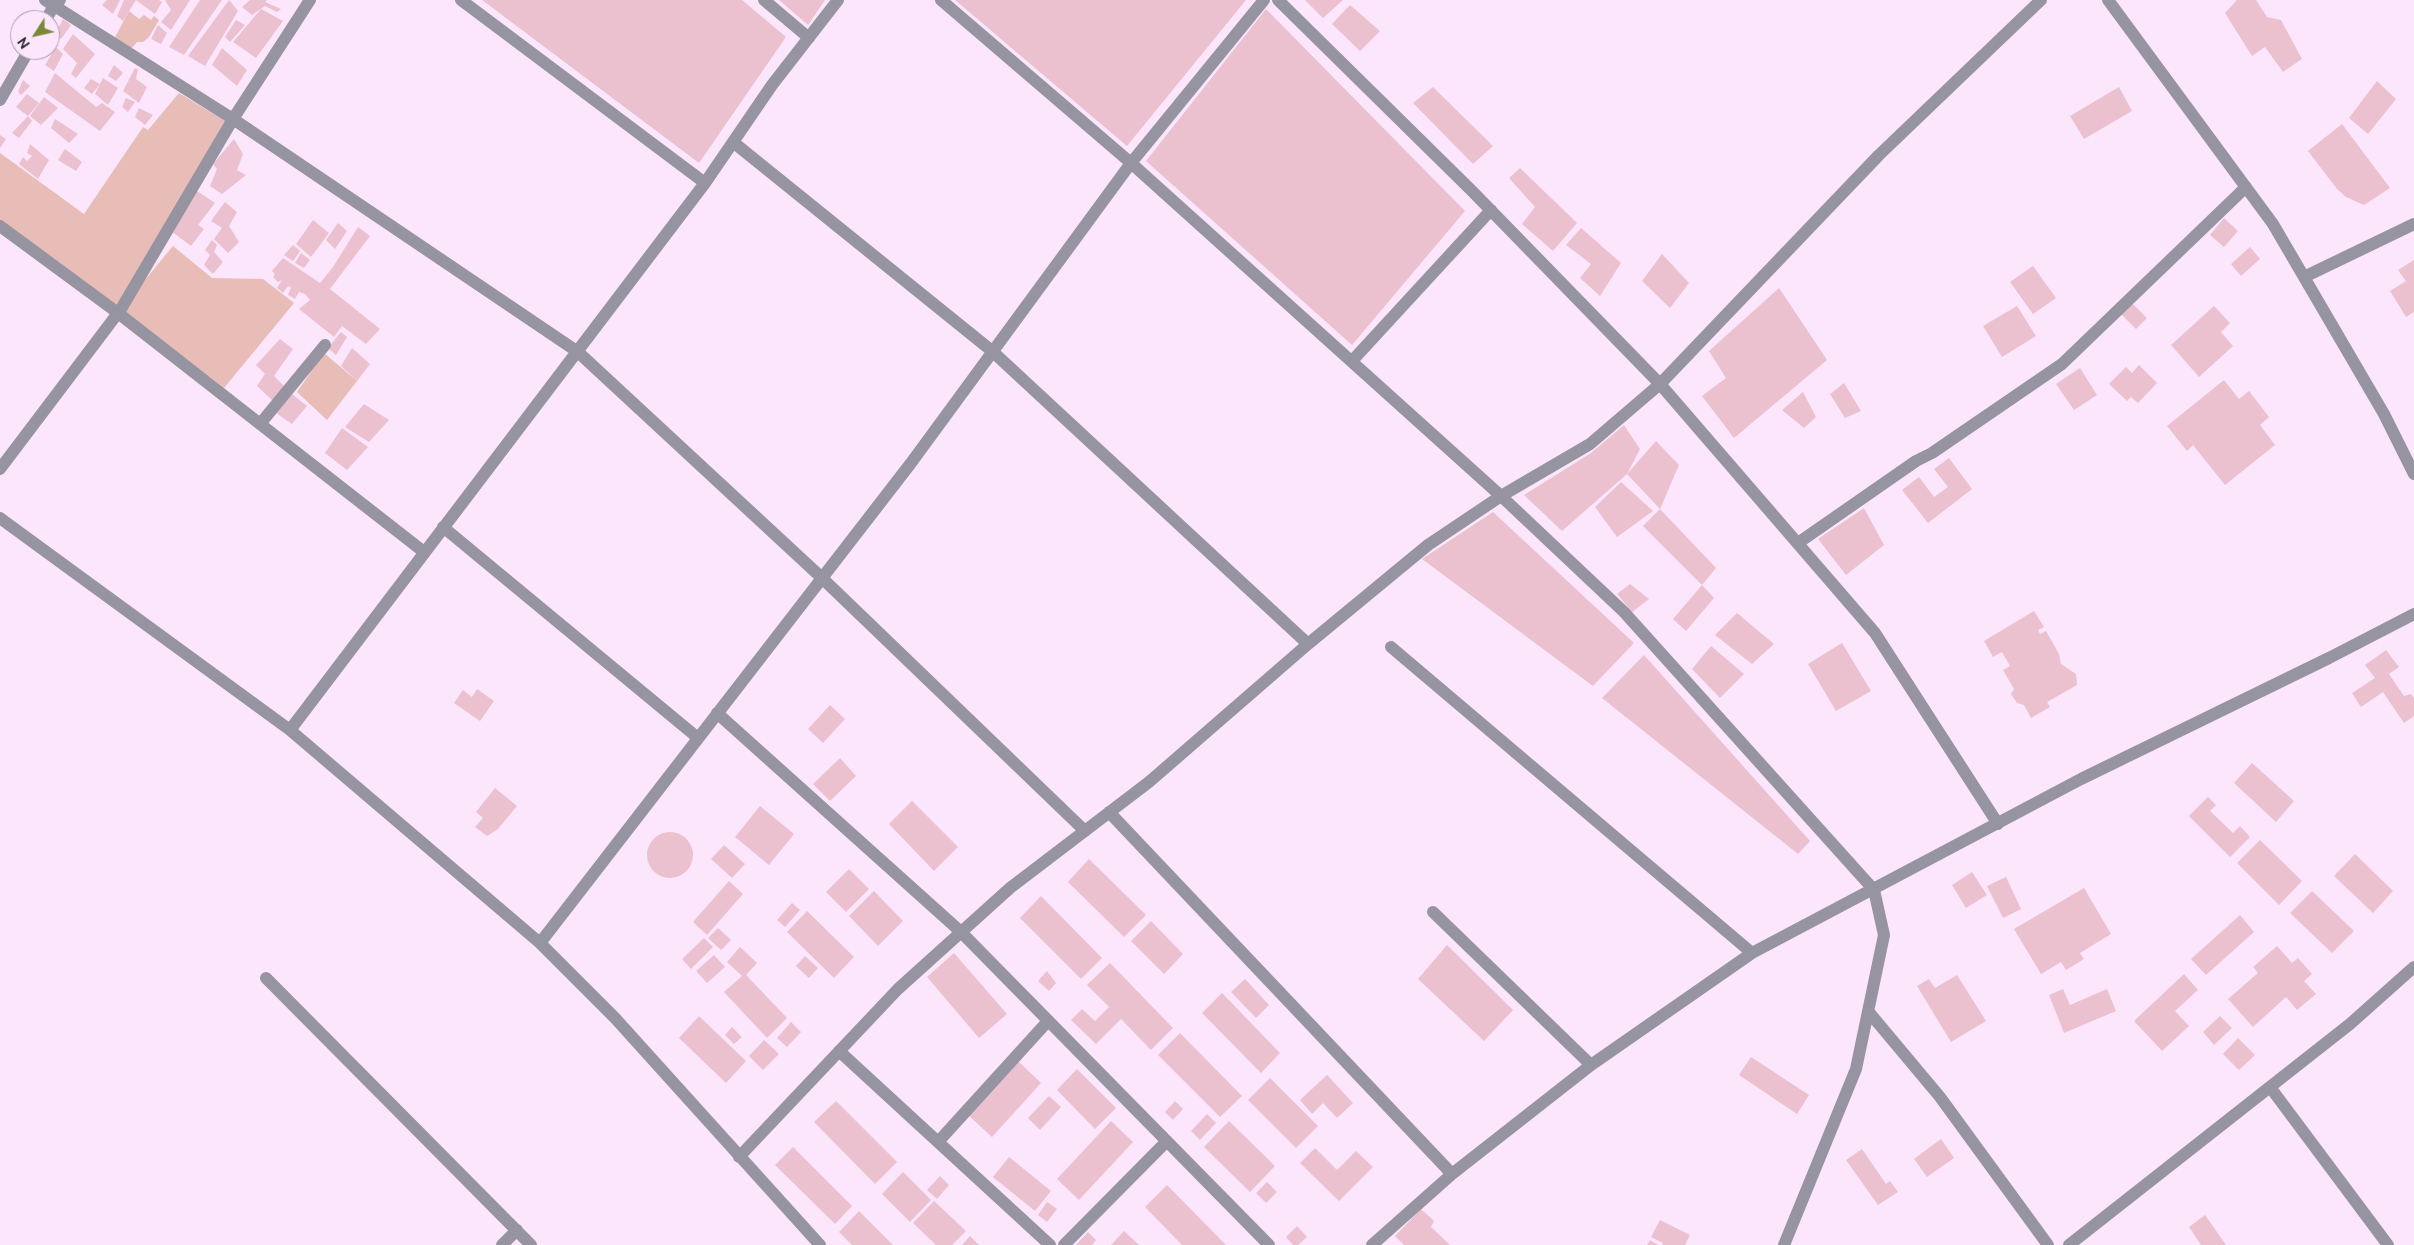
<!DOCTYPE html>
<html>
<head>
<meta charset="utf-8">
<style>
  body { margin:0 }
  #map { position:relative; width:2414px; height:1245px; overflow:hidden; background:#fce6fc; font-family:Ubuntu,sans-serif }
  canvas { display:block }
  .north { position:absolute; left:10px; top:10px; width:50px; height:50px; box-sizing:border-box; background:#fce6fc; border:1px solid #ab9aab; border-radius:50%; rotate:235deg; font-size:14px; font-weight:700; line-height:20px; text-align:center; color:#312931 }
  .north::after { content:''; display:block; margin:auto; width:18px; height:22px; background:#7b8836; clip-path:polygon(50% 0,100% 100%,50% 72%,0 100%) }
</style>
</head>
<body>
<div id="map">
<canvas width="2414" height="1245"></canvas>
<div class="north">N</div>
</div>
<script>
const ctx = document.querySelector('canvas').getContext('2d');
ctx.lineJoin = 'round';
function fillPath(path, color) { ctx.fillStyle = color; ctx.fill(path, 'evenodd'); }
const poly = rows => new Path2D(rows.map(r => 'M' + r).join(''));
function stroke(path, color, width, dash) { ctx.strokeStyle = color; ctx.lineWidth = width; ctx.lineCap = dash ? 'butt' : 'round'; ctx.setLineDash(dash || []); ctx.stroke(path); }
const green = poly([
  [129,11,139,19,144,15,151,20,154,16,159,20,149,37,143,42,137,42,132,48,113,41],
  [179,93,225,121,117,307,0,223,0,153,84,214,143,127,148,130],
  [173,246,212,278,263,279,294,303,224,388,121,309],
  [324,353,357,381,327,420,297,392]
]);
const building = poly([
  [107,0,120,0,113,14,102,5],
  [124,0,136,0,123,21,117,16],
  [136,0,159,0,162,2,155,14],
  [165,0,190,0,171,30,161,22,171,10],
  [200,0,222,0,184,55,169,47],
  [229,0,238,11,205,66,188,56],
  [250,0,267,0,265,2,281,9,277,12,265,6,252,15,242,7],
  [482,0,742,0,786,37,699,163],
  [779,0,825,0,808,25],
  [955,0,1246,0,1127,146],
  [1305,0,1343,0,1323,18],
  [2237,0,2256,0,2267,17,2281,20,2302,59,2283,72,2265,47,2252,56,2225,13],
  [1350,5,1380,31,1360,51,1332,24],
  [261,9,283,21,256,58,233,42],
  [1266,9,1465,211,1352,345,1146,161],
  [63,19,71,25,61,39,55,35],
  [236,20,245,25,230,42,225,37],
  [158,25,167,33,161,44,151,39],
  [73,34,95,54,76,78,71,74,77,63,63,49],
  [56,47,63,54,54,71,45,65],
  [222,48,247,70,237,86,212,65],
  [114,65,123,73,116,81,108,76],
  [135,68,138,69,136,79,147,87,139,103,123,91],
  [55,73,96,107,102,103,115,112,100,131,45,92],
  [103,78,118,88,108,105,95,94],
  [91,79,100,84,92,94,84,88],
  [23,80,30,86,21,95,18,92],
  [2377,81,2396,99,2368,134,2349,118],
  [1433,87,1493,146,1473,164,1413,103],
  [2119,87,2132,111,2084,139,2070,116],
  [27,94,39,103,28,116,16,107],
  [44,97,58,108,41,125,30,116],
  [126,98,135,102,128,112,122,107],
  [139,108,153,115,145,125,135,117],
  [28,116,32,121,19,138,12,133],
  [55,119,78,134,69,143,51,128],
  [2342,124,2390,188,2364,205,2346,197,2337,189,2308,151],
  [0,135,6,139,0,148],
  [234,139,243,154,237,170,246,175,222,194,210,186,217,169,213,164],
  [30,144,49,160,38,179,19,164,23,157,27,161,32,156,27,153],
  [65,149,82,162,76,171,58,160],
  [1520,168,1577,223,1553,251,1522,224,1535,207,1509,178],
  [197,191,215,203,198,225,204,229,191,246,167,228],
  [225,202,237,212,229,226,239,242,228,253,214,239,222,228,211,221],
  [2224,218,2238,231,2224,247,2210,235],
  [313,220,329,233,311,257,296,244],
  [338,223,347,231,335,249,326,240],
  [358,227,370,236,330,289,380,329,366,344,342,326,334,337,299,309,310,300,305,294,299,292,295,299,288,295,291,287,288,286,283,293,277,288,282,280,278,282,273,277,275,274,272,271,283,258,320,283,333,267],
  [1581,228,1621,263,1600,296,1580,278,1591,264,1566,245],
  [212,240,217,245,214,252,223,262,213,274,204,265,210,255,205,250],
  [293,245,300,251,293,261,284,255],
  [2250,247,2260,259,2241,276,2231,264],
  [301,253,310,260,304,268,295,263],
  [1662,254,1689,283,1670,308,1642,281],
  [2414,260,2414,312,2406,317,2390,291,2406,281,2398,270],
  [2033,266,2056,298,2033,314,2010,282],
  [1779,288,1827,360,1734,438,1702,396,1726,378,1709,351],
  [2132,303,2147,318,2136,329,2121,314],
  [2017,306,2036,336,2002,357,1983,326],
  [2214,306,2230,323,2221,332,2233,346,2199,377,2171,345],
  [341,332,347,337,336,355,328,348],
  [280,339,293,349,274,376,287,389,272,400,257,386,265,374,256,365],
  [352,348,370,364,357,381,341,366],
  [2139,365,2157,383,2138,403,2131,397,2127,401,2109,384,2126,367,2132,373],
  [2080,368,2097,395,2074,410,2056,384],
  [2224,380,2239,399,2249,391,2269,417,2260,425,2275,445,2225,485,2193,445,2187,451,2167,426],
  [1844,383,1861,411,1845,418,1830,394],
  [1803,392,1816,417,1804,428,1782,410],
  [292,394,307,406,292,424,276,413],
  [364,404,389,420,369,442,345,427],
  [1624,425,1640,449,1627,474,1562,531,1524,495,1591,453],
  [342,428,368,447,347,470,325,453],
  [1656,441,1679,465,1660,509,1627,474],
  [1949,458,1972,489,1928,523,1902,490,1919,477,1934,497,1948,487,1934,469],
  [1621,482,1653,511,1617,537,1595,507],
  [1864,508,1884,545,1846,575,1818,539],
  [1660,509,1716,568,1702,585,1714,598,1686,631,1673,619,1702,585,1643,526],
  [1493,512,1634,643,1593,686,1422,559],
  [1630,584,1649,599,1632,612,1617,594],
  [2034,611,2044,627,2038,630,2040,634,2046,631,2059,654,2061,664,2076,674,2077,685,2047,702,2050,707,2031,718,2024,705,2017,703,2011,694,2014,689,2003,670,2010,666,2002,652,1993,657,1984,641],
  [1737,613,1774,644,1752,664,1715,635],
  [1842,643,1871,691,1836,711,1808,664],
  [1711,646,1744,674,1720,698,1692,669],
  [2386,650,2399,667,2389,674,2404,696,2411,694,2414,698,2414,716,2404,723,2383,692,2361,707,2352,693,2375,678,2365,665],
  [1644,655,1810,841,1798,854,1602,698],
  [477,689,494,701,480,721,454,703,463,690,472,697],
  [830,705,845,719,823,743,808,729],
  [840,758,856,776,830,801,813,784],
  [2252,763,2294,801,2276,822,2234,783],
  [495,788,517,806,498,829,487,836,475,827,483,818,476,812],
  [2208,797,2216,805,2210,811,2233,833,2240,826,2250,837,2230,857,2189,816],
  [912,801,958,847,934,871,889,824],
  [760,806,794,834,769,865,735,837],
  '647 855a23 23 0 1 1 46 0a23 23 0 1 1-46 0Z',
  [2260,840,2302,881,2279,905,2237,863],
  [724,845,745,864,732,878,711,859],
  [2355,854,2393,891,2373,913,2334,876],
  [1089,859,1146,915,1124,937,1068,882],
  [849,869,869,889,846,912,826,892],
  [1972,872,1987,895,1966,908,1952,885],
  [2006,877,2021,909,2003,918,1987,886],
  [729,881,743,894,707,935,693,922],
  [2084,888,2111,934,2080,953,2084,959,2066,970,2061,962,2041,974,2014,929],
  [874,891,903,921,878,946,849,916],
  [2312,891,2354,931,2332,953,2290,913],
  [1041,896,1102,958,1081,979,1020,918],
  [792,903,800,910,785,927,777,920],
  [807,911,854,957,834,978,787,932],
  [2240,915,2254,932,2206,975,2191,959],
  [1151,921,1183,954,1164,974,1131,941],
  [718,928,731,940,721,950,708,938],
  [704,938,713,947,691,969,682,959],
  [1447,945,1513,1010,1484,1041,1418,979],
  [2277,946,2292,963,2298,958,2312,974,2304,981,2316,994,2297,1010,2286,997,2253,1027,2228,999,2258,973,2253,967],
  [740,947,757,963,746,975,787,1018,767,1038,724,992,742,976,727,962],
  [954,953,1007,1014,979,1038,927,977],
  [714,955,725,967,707,983,696,971],
  [805,956,818,968,809,978,796,966],
  [1110,963,1173,1028,1151,1050,1121,1019,1096,1044,1071,1020,1082,1009,1095,1021,1109,1007,1087,985],
  [1047,971,1056,983,1049,991,1038,981],
  [2184,974,2198,990,2175,1011,2189,1026,2162,1051,2134,1021],
  [1957,975,1986,1021,1951,1042,1917,986,1929,979,1935,988],
  [1245,979,1269,1005,1256,1018,1231,992],
  [2063,989,2070,1005,2107,989,2116,1011,2064,1033,2049,995],
  [1222,993,1280,1053,1261,1073,1202,1013],
  [699,1016,746,1061,726,1083,679,1038],
  [2220,1016,2232,1028,2214,1045,2203,1032],
  [791,1022,801,1032,787,1047,777,1038],
  [732,1027,742,1037,734,1044,725,1035],
  [1180,1033,1242,1096,1220,1117,1158,1055],
  [2238,1038,2255,1055,2239,1070,2223,1054],
  [764,1040,779,1054,763,1070,749,1056],
  [1751,1057,1809,1095,1797,1114,1739,1075],
  [1017,1060,1041,1083,992,1137,967,1114],
  [1077,1069,1116,1108,1095,1129,1057,1090],
  [1327,1075,1353,1103,1337,1118,1323,1103,1312,1114,1300,1100],
  [1270,1078,1318,1126,1296,1148,1248,1100],
  [1049,1096,1061,1107,1040,1130,1028,1118],
  [836,1101,897,1162,875,1184,814,1122],
  [1175,1101,1183,1109,1173,1120,1165,1112],
  [1207,1114,1216,1123,1200,1140,1191,1131],
  [1111,1121,1133,1142,1079,1200,1057,1179],
  [1229,1121,1275,1166,1250,1192,1204,1147],
  [1941,1139,1954,1158,1927,1177,1914,1159],
  [793,1147,852,1206,835,1224,775,1165],
  [1315,1148,1337,1170,1356,1151,1373,1167,1339,1201,1300,1163],
  [1862,1149,1886,1184,1890,1181,1898,1192,1878,1205,1846,1160],
  [1009,1157,1051,1191,1035,1211,993,1177],
  [903,1172,931,1200,910,1222,882,1194],
  [940,1176,949,1185,937,1199,927,1190],
  [1267,1182,1277,1192,1266,1203,1256,1193],
  [1167,1185,1226,1245,1182,1245,1145,1207],
  [934,1201,966,1231,952,1245,936,1245,913,1223],
  [1047,1202,1057,1209,1047,1222,1038,1215],
  [1421,1209,1434,1221,1431,1227,1450,1245,1404,1245,1395,1236],
  [859,1211,893,1245,852,1245,839,1232],
  [2205,1215,2226,1245,2201,1245,2189,1227],
  [1660,1220,1690,1235,1685,1245,1662,1245,1663,1243,1651,1237],
  [1297,1226,1307,1237,1298,1245,1293,1245,1286,1237],
  [1124,1231,1139,1245,1111,1245],
  [1088,1232,1096,1240,1092,1245,1076,1245],
  [970,1236,979,1245,962,1245],
  [1650,1240,1658,1245,1647,1245]
]);
const minor = poly([
  [45,0,233,119,578,352,822,578,1085,831],
  [461,0,705,183],
  [764,0,809,38],
  [941,0,1131,163,1501,496,1624,612,1874,890,1884,935,1856,1069,1784,1245],
  [1278,0,1472,191,1660,384,1875,633,1998,824],
  [2108,0,2273,224,2384,414,2414,474],
  [46,20,53,7,60,0],
  [0,100,29,50],
  [733,142,992,351,1308,644],
  [0,226,118,313,424,552],
  [2304,277,2414,224],
  [1352,361,1491,210],
  [260,424,325,345],
  [0,469,121,309,233,119,310,0],
  [0,518,290,730,540,943,615,1018,820,1245],
  [443,527,698,738],
  [1798,543,1916,461,1932,453,2062,364,2246,187],
  [1391,647,1752,953],
  [717,713,961,932,1269,1245],
  [290,730,705,183,772,85,838,0],
  [1109,812,1452,1174],
  [1433,912,1591,1065],
  [540,943,911,463,1131,163,1264,0],
  [266,978,531,1245],
  [1868,1011,1940,1097,2048,1245],
  [839,1051,1050,1245],
  [2270,1087,2388,1245],
  [938,1142,1048,1021],
  [739,1157,898,989,1010,888,1149,782,1308,644,1428,545,1501,496,1590,444,1660,384,1879,155,2041,0],
  [502,1245,517,1230],
  [1064,1245,1167,1141],
  [1372,1245,1452,1174,1591,1065,1752,953,2081,779,2329,658,2414,614],
  [2069,1245,2350,1024,2414,967]
]);
fillPath(green, '#e8bcb7');
fillPath(building, '#ebc0cf');
stroke(minor, '#9694a0', 12);
</script>
</body>
</html>
